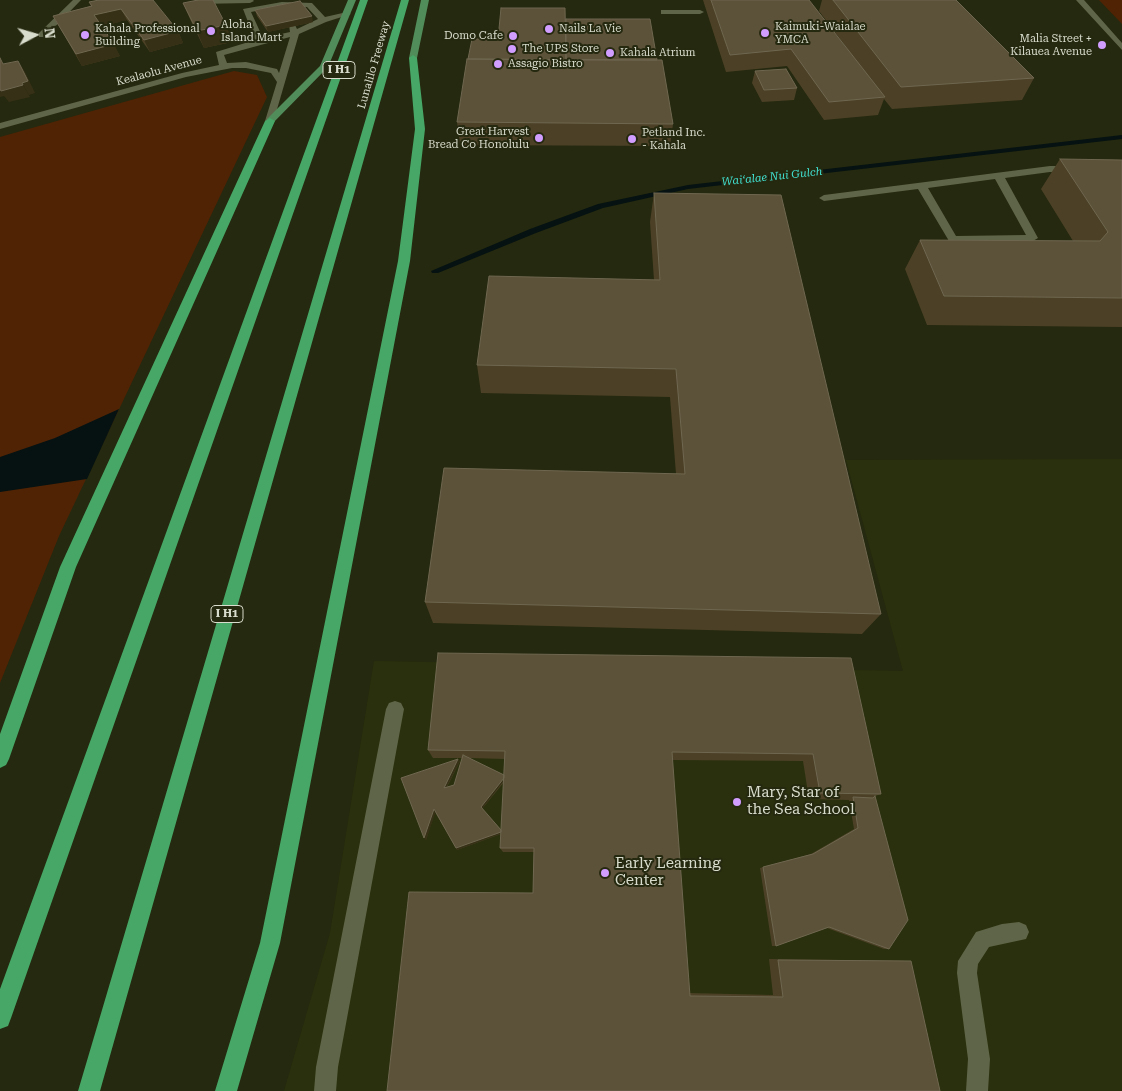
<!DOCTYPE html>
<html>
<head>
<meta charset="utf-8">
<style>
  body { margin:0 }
  #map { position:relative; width:1122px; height:1091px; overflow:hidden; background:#25290f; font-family:"Roboto Serif",serif }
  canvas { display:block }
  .north { position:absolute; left:10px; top:10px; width:50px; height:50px; -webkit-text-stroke:4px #25290f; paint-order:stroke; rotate:84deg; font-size:14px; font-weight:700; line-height:20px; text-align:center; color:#d8dccc }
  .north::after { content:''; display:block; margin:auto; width:18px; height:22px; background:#d8dccc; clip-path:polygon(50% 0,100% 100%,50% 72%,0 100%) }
</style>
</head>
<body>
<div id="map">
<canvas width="1122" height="1091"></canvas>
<div class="north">N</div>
</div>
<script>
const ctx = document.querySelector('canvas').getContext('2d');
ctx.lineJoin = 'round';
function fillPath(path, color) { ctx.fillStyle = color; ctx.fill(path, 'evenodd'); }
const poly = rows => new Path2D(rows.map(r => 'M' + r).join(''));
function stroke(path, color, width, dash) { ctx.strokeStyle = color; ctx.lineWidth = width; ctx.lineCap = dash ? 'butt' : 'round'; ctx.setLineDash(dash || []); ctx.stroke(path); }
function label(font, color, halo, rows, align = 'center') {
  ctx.font = font + ' "Roboto Serif",serif'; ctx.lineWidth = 4; ctx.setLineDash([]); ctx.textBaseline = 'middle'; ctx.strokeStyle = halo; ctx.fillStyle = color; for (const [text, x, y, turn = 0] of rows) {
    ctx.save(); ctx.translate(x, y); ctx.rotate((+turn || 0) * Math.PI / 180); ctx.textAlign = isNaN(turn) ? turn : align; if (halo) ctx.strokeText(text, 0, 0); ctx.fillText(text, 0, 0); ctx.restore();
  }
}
const built = poly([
  [1122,459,1122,1091,284,1091,330,933,374,661,903,671,846,460]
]);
const green = poly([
  [1099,0,1122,0,1122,24],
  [234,71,257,75,267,97,59,536,0,683,0,137]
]);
const water = poly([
  [119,409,87,479,0,492,0,457,55,438]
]);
const stream = poly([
  [1122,135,1122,139,688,189,603,208,536,233,438,273,432,273,431,271,530,229,598,204,688,185,1122,135]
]);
const minor = poly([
  [73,0,81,0,45,37,39,37,39,33,73,0],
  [195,0,253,0,254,1,250,3,198,4,194,2,195,0],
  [1076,0,1084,0,1122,43,1122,50,1076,0],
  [282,2,312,3,325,17,347,12,351,14,326,22,299,34,273,123,265,121,277,82,271,73,246,68,232,68,186,77,0,129,0,123,182,73,219,65,216,52,255,40,243,9,282,2],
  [283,6,307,7,318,19,297,29,295,25,289,25,290,32,263,38,251,12,276,7,282,12,286,10,283,6],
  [290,37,279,73,277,69,246,62,227,63,224,55,290,37],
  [664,10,700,10,704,12,700,14,661,14,661,10,664,10],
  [1050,166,1074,166,1079,169,1074,172,1050,172,1005,178,1038,238,1033,241,949,241,918,189,824,201,819,198,824,195,1050,166],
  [995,179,1026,235,956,236,928,188,995,179],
  [395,701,401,703,404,709,338,1067,336,1091,314,1091,316,1067,386,709,389,703,395,701],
  [1019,922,1026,925,1029,932,1026,939,989,947,978,964,977,973,990,1059,988,1091,966,1091,968,1059,957,973,958,961,976,932,1002,924,1019,922]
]);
const major = poly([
  [348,0,356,0,328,67,273,123,267,123,267,119,320,66,348,0],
  [421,0,429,0,417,58,413,61,409,58,421,0]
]);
const highway = poly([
  [360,0,368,0,11,1018,8,1026,0,1029,0,989,360,0],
  [401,0,409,0,100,1091,78,1091,401,0],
  [413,55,417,58,425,129,410,261,280,943,237,1091,215,1091,260,943,398,261,415,129,409,58,413,55],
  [270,118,275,121,76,567,9,759,6,765,0,768,0,734,60,567,265,121,270,118]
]);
const wall = poly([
  [99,0,178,31,183,43,150,52,127,20,102,26,120,56,82,66,53,16,91,6,89,2],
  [703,0,809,0,849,51,819,11,822,0,956,0,1034,78,1022,100,892,109,884,99,878,115,824,120,787,66,726,72],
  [183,3,226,25,232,42,204,48,190,19],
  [255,10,313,22,268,32,257,16],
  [566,19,657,60,673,124,670,146,460,145,457,122,468,59,498,39],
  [755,71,797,88,794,100,762,102,752,83],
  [1060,159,1122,160,1122,327,927,325,905,269,920,240,1073,241,1041,189],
  [654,193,881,614,862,634,433,623,425,602,676,474,670,397,481,393,477,365,654,280,650,222],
  [851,658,881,794,875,796,889,949,884,949,827,928,776,946,772,946,760,868,811,854,854,829,849,800,809,799,803,761,672,760,689,993,773,995,769,959,911,961,940,1091,387,1091,533,893,534,852,503,852,500,848,501,834,457,850,435,812,426,840,401,778,460,761,447,787,454,785,462,758,433,758,428,750],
  [469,758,505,759,504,775],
  [504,782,501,830,482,809]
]);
const shadedWall = poly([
  [121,9,127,20,100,27,94,15],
  [312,16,313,22,268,32,266,26],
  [226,25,232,42,204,48,197,31],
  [178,31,183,43,150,52,144,40],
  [114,44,120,56,82,66,76,54],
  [18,61,25,72,35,93,29,95,22,83],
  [23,85,30,97,9,102,4,96,0,97,0,87],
  [458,759,460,761,445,790,444,788],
  [505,776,506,778,482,809,481,807],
  [434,809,436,811,426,840,424,838],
  [502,832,503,833,457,850,456,848]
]);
const building = poly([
  [99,0,153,0,178,31,144,40,121,9,94,15,114,44,76,54,53,16,92,6,89,2,99,0],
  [198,0,213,0,226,25,197,31,183,3,198,0],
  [711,0,809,0,885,97,829,102,791,49,730,55,711,0],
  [833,0,956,0,1034,78,901,87,833,0],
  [300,1,312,16,266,26,255,10,300,1],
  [501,8,565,8,566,60,468,59,472,39,498,39,501,8],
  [566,19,650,19,657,60,566,60,566,19],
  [0,58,3,64,18,61,28,81,22,83,23,85,1,91,0,89,0,58],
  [467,59,662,60,673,124,457,122,467,59],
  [786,69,797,88,764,90,755,71,786,69],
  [1060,159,1122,160,1122,298,944,296,920,240,1100,241,1108,232,1060,159],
  [654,193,781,195,881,614,425,602,444,468,685,474,676,369,477,365,489,276,660,280,654,193],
  [438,653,851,658,881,794,820,793,813,754,672,752,690,996,783,997,778,960,911,961,940,1091,387,1091,409,892,533,893,534,848,500,848,505,751,428,750,438,653],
  [463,755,504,775,504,778,481,807,501,830,501,832,456,848,434,809,424,838,401,778,458,759,444,788,454,785,463,755],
  [875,796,908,920,889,949,829,927,776,946,763,867,813,854,858,828,853,797,873,798,875,796]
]);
const markers = [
  [549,29,5,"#d19dfe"],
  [211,31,5,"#d19dfe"],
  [765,33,5,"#d19dfe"],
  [85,35,5,"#d19dfe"],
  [513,36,5,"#d19dfe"],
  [1102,45,5,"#d19dfe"],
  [512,49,5,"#d19dfe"],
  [610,53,5,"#d19dfe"],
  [498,64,5,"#d19dfe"],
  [539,138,5,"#d19dfe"],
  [632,139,5,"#d19dfe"],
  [737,802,5,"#d19dfe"],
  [605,873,5,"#d19dfe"]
];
const farPoinames = [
  ["Aloha",221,25],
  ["Island Mart",221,38],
  ["Kaimuki-Waialae",775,27],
  ["YMCA",775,40],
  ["Kahala Professional",95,29],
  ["Building",95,42],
  ["Nails La Vie",559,29],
  ["Domo Cafe",503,36,"right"],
  ["Malia Street +",1092,39,"right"],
  ["Kilauea Avenue",1092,52,"right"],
  ["The UPS Store",522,49],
  ["Kahala Atrium",620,53],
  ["Assagio Bistro",508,64],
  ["Great Harvest",529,132,"right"],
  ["Bread Co Honolulu",529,145,"right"],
  ["Petland Inc.",642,133],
  ["- Kahala",642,146]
];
const farStreetnames = [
  ["Lunalilo Freeway",374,65,-74],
  ["Kealaolu Avenue",159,71,-15]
];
const shields = [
  [339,70,32],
  [227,614,32]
];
const shieldNames = [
  ["I H1",339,70],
  ["I H1",227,614]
];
const farWaternames = [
  ["Waiʻalae Nui Gulch",772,177,-6]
];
const nearPoinames = [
  ["Mary, Star of",747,793],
  ["the Sea School",747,810],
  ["Early Learning",615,864],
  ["Center",615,881]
];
fillPath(built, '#2a300d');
fillPath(green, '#502305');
fillPath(water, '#051211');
fillPath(stream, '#051211');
fillPath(minor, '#5f6548');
fillPath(major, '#508d5a');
fillPath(highway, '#46a766');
fillPath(wall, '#4c4127');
fillPath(shadedWall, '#363016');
fillPath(building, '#5c5139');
stroke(building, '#6f6750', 1);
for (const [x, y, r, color] of markers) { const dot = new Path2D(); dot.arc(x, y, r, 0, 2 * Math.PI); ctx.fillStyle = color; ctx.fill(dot); stroke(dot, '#25290f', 2); }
label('11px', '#d8dccc', '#25290f', farPoinames, 'left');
label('11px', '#d8dccc', '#25290f', farStreetnames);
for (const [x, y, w] of shields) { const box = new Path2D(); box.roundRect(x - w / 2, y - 8.5, w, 17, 4); ctx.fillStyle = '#25290f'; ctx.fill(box); stroke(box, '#d8dccc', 1); }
label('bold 11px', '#d8dccc', null, shieldNames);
label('italic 11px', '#41e2d3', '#25290f', farWaternames);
label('15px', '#d8dccc', '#25290f', nearPoinames, 'left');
</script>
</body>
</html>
